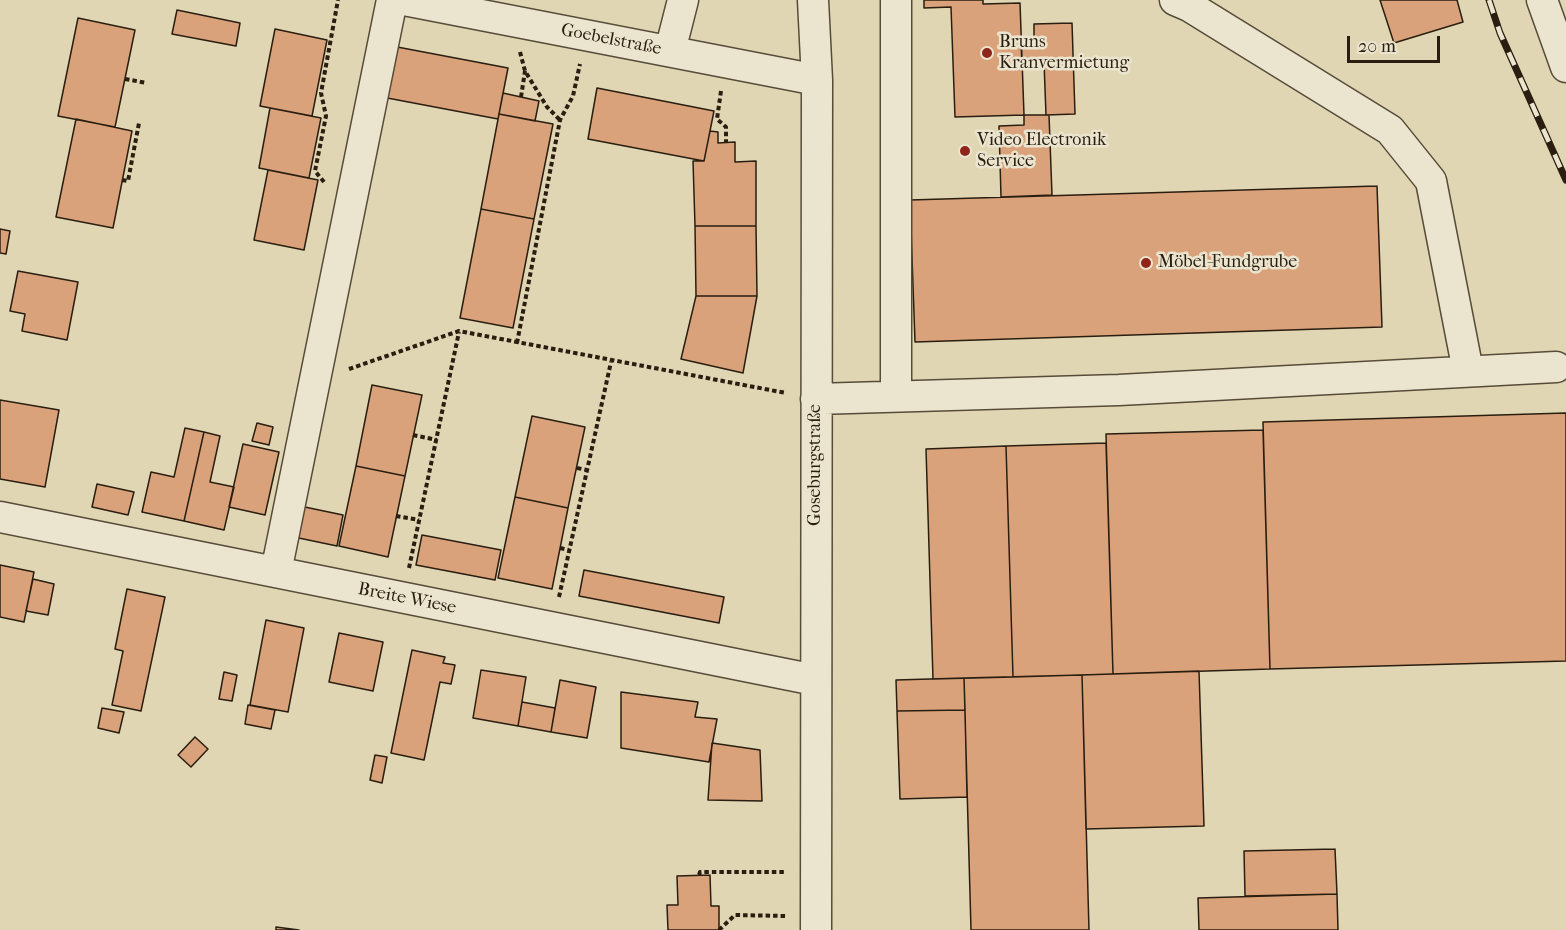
<!DOCTYPE html>
<html>
<head>
<meta charset="utf-8">
<style>
  body { margin:0 }
  #map { position:relative; width:1566px; height:930px; overflow:hidden; background:#e0d6b3; font-family:"IM FELL French Canon",serif }
  canvas { display:block }
  .scale { position:absolute; left:1347px; top:36px; width:93px; height:27px; box-sizing:border-box; border:3px solid #291e10; border-top:0; padding-left:8px; font-size:18px; line-height:21px; white-space:nowrap; color:#291e10; -webkit-text-stroke:4px #ebe4ce; paint-order:stroke }
</style>
</head>
<body>
<div id="map">
<canvas width="1566" height="930"></canvas>
<div class="scale">20 m</div>
</div>
<script>
const ctx = document.querySelector('canvas').getContext('2d');
ctx.lineJoin = 'round';
function fillPath(path, color) { ctx.fillStyle = color; ctx.fill(path, 'evenodd'); }
const poly = rows => new Path2D(rows.map(r => 'M' + r).join(''));
function stroke(path, color, width, dash) { ctx.strokeStyle = color; ctx.lineWidth = width; ctx.lineCap = dash ? 'butt' : 'round'; ctx.setLineDash(dash || []); ctx.stroke(path); }
function label(font, color, halo, rows, align = 'center') {
  ctx.font = font + ' "IM FELL French Canon",serif'; ctx.lineWidth = 5; ctx.setLineDash([]); ctx.textBaseline = 'middle'; ctx.strokeStyle = halo; ctx.fillStyle = color; for (const [text, x, y, turn = 0] of rows) {
    ctx.save(); ctx.translate(x, y); ctx.rotate((+turn || 0) * Math.PI / 180); ctx.textAlign = isNaN(turn) ? turn : align; if (halo) ctx.strokeText(text, 0, 0); ctx.fillText(text, 0, 0); ctx.restore();
  }
}
const building = poly([
  [924,0,983,0,983,4,1020,3,1024,115,955,117,951,7,924,8,924,0],
  [1380,0,1457,0,1463,22,1394,43,1380,0],
  [177,10,240,23,236,46,172,34,177,10],
  [78,18,135,30,115,127,58,116,78,18],
  [1072,23,1075,114,1046,115,1044,62,1022,63,1021,44,1034,43,1034,24,1072,23],
  [275,29,327,40,312,116,260,106,275,29],
  [392,46,508,68,498,119,382,97,392,46],
  [597,88,714,111,704,161,588,139,597,88],
  [503,93,539,101,535,121,499,114,503,93],
  [270,108,321,118,309,178,259,168,270,108],
  [499,114,553,124,534,219,481,209,499,114],
  [1024,115,1049,115,1052,195,1001,197,999,126,1024,125,1024,115],
  [76,119,132,131,113,228,56,217,76,119],
  [710,131,718,132,718,143,735,142,735,162,756,161,756,226,695,226,693,161,704,161,710,131],
  [268,170,318,180,304,250,254,240,268,170],
  [1377,186,1382,327,915,342,910,200,1377,186],
  [481,209,534,219,513,328,460,318,481,209],
  [695,226,756,226,757,296,696,296,695,226],
  [0,229,10,231,6,254,0,253,0,229],
  [18,271,78,282,67,340,22,331,25,314,10,311,18,271],
  [696,296,757,296,743,373,681,359,696,296],
  [372,385,422,395,405,476,356,466,372,385],
  [0,400,59,410,45,487,0,479,0,400],
  [1566,413,1566,661,1270,669,1263,422,1566,413],
  [532,416,585,427,568,508,515,497,532,416],
  [257,423,273,427,269,445,252,441,257,423],
  [185,428,204,432,184,521,142,512,151,472,174,477,185,428],
  [1263,430,1270,669,1113,674,1106,434,1263,430],
  [204,432,220,436,210,482,234,487,224,530,184,521,204,432],
  [1106,443,1113,674,1013,677,1006,446,1106,443],
  [243,444,279,452,265,515,229,507,243,444],
  [1006,446,1013,677,933,679,926,449,1006,446],
  [356,466,405,476,388,557,339,546,356,466],
  [97,484,134,492,128,515,92,507,97,484],
  [515,497,568,508,552,589,498,578,515,497],
  [300,506,343,515,337,546,294,537,300,506],
  [422,535,501,550,495,580,416,565,422,535],
  [0,565,34,572,24,622,0,617,0,565],
  [584,570,724,597,719,623,579,596,584,570],
  [33,579,54,584,48,615,26,611,33,579],
  [127,589,165,597,141,711,112,705,123,651,115,649,127,589],
  [266,620,304,628,288,712,250,705,266,620],
  [339,633,383,642,373,691,329,682,339,633],
  [412,650,445,657,443,663,455,665,451,684,440,682,424,760,391,753,412,650],
  [481,670,526,677,518,726,473,718,481,670],
  [1199,671,1204,826,1086,829,1082,675,1199,671],
  [224,672,237,675,232,701,219,699,224,672],
  [1082,675,1089,930,971,930,964,678,1082,675],
  [964,678,965,710,897,711,896,680,964,678],
  [560,680,596,687,587,738,551,732,560,680],
  [621,692,698,702,695,717,717,719,709,762,621,748,621,692],
  [522,702,555,708,551,732,518,726,522,702],
  [248,705,275,710,271,729,245,724,248,705],
  [102,708,124,712,119,733,98,728,102,708],
  [965,710,967,797,900,799,897,711,965,710],
  [195,737,208,749,191,767,178,755,195,737],
  [712,743,760,750,762,801,708,800,712,743],
  [375,755,387,757,382,783,370,780,375,755],
  [1335,849,1337,894,1245,896,1244,851,1335,849],
  [710,875,711,906,719,906,719,930,668,930,667,905,678,905,677,876,710,875],
  [1337,894,1338,930,1199,930,1198,898,1337,894],
  [276,927,299,930,276,930,276,927]
]);
const path = poly([
  [520,52,525,71,547,107,560,120],
  [125,79,147,83],
  [721,91,717,119,726,127,726,143],
  [521,97,525,71],
  [122,180,128,181,139,123],
  [324,182,315,171,326,116,321,93,338,0],
  [517,343,560,120,573,96,580,64],
  [349,369,459,331,786,393],
  [413,435,437,440],
  [577,468,587,470],
  [396,516,419,520],
  [560,548,569,550],
  [409,568,459,332],
  [559,597,611,362],
  [699,875,700,872,786,872],
  [719,930,735,915,787,916]
]);
const minor = poly([
  [404,0,817,80],
  [813,0,817,80,816,930],
  [1175,0,1189,6,1390,130,1431,181,1468,371],
  [1542,0,1566,67],
  [670,51,683,0],
  [896,396,896,0],
  [816,399,1119,390,1556,367],
  [0,517,815,680],
  [276,572,392,0]
]);
const rail = poly([
  [1489,0,1500,33,1566,180]
]);
const markers = [
  [987,53,6,"#8f2418"],
  [965,151,6,"#8f2418"],
  [1146,263,6,"#8f2418"]
];
const streetNames = [
  ["Goebelstraße",611,40,11],
  ["Goseburgstraße",816,465,-90],
  ["Breite Wiese",407,599,11]
];
const poiNames = [
  ["Bruns",999,43],
  ["Kranvermietung",999,64],
  ["Video Electronik",977,141],
  ["Service",977,162],
  ["Möbel-Fundgrube",1158,263]
];
fillPath(building, '#daa27b');
stroke(building, '#291e10', 1.5);
stroke(minor, '#574c39', 33);
stroke(path, '#291e10', 4, [4.5, 3]);
stroke(minor, '#ebe4ce', 30);
stroke(rail, '#291e10', 7);
stroke(rail, '#ebe4ce', 4.5, [14]);
for (const [x, y, r, color] of markers) { const dot = new Path2D(); dot.arc(x, y, r, 0, 2 * Math.PI); ctx.fillStyle = color; ctx.fill(dot); stroke(dot, '#ebe4ce', 2); }
label('18px', '#291e10', '#ebe4ce', streetNames);
label('18px', '#291e10', '#ebe4ce', poiNames, 'left');
</script>
</body>
</html>
